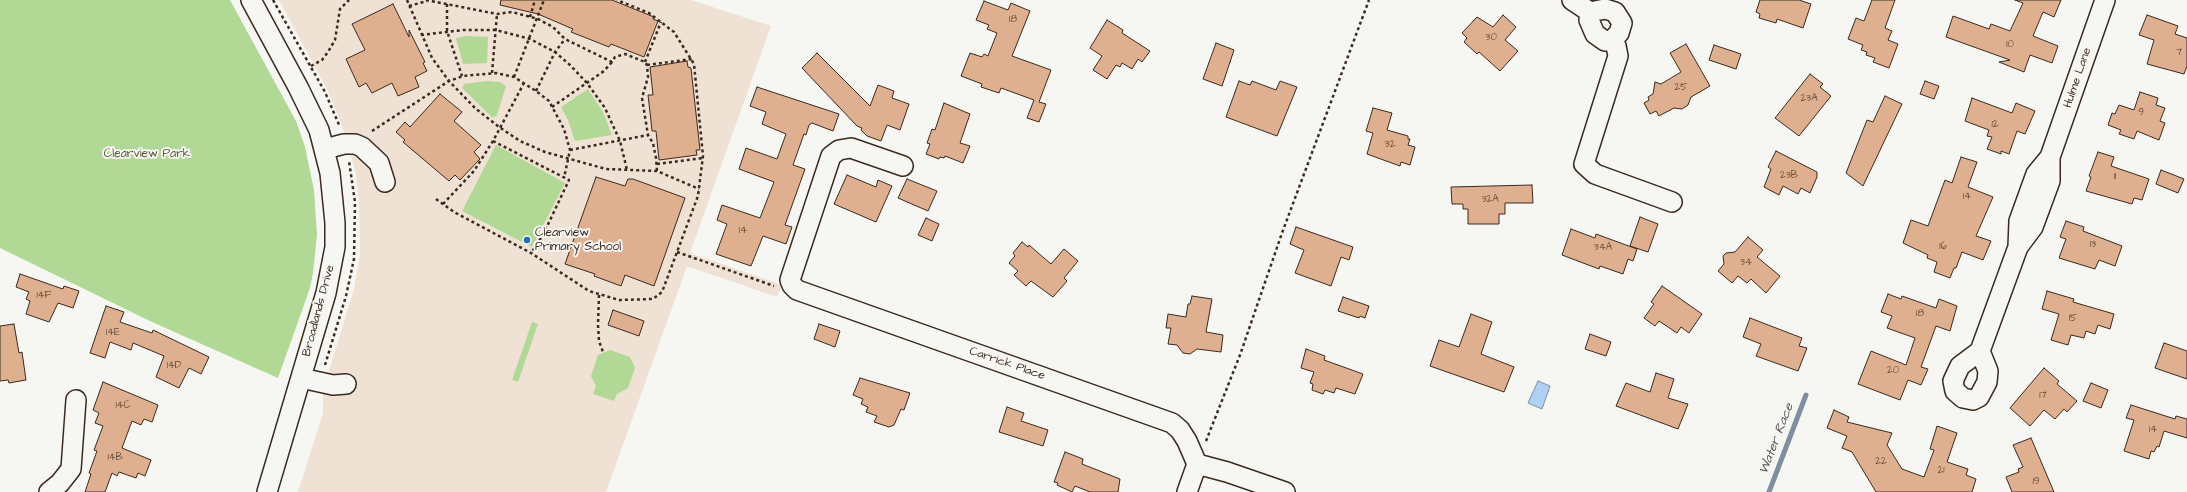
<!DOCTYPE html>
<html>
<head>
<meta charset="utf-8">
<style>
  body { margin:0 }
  canvas { display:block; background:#f6f6f2 }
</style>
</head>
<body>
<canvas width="2187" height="492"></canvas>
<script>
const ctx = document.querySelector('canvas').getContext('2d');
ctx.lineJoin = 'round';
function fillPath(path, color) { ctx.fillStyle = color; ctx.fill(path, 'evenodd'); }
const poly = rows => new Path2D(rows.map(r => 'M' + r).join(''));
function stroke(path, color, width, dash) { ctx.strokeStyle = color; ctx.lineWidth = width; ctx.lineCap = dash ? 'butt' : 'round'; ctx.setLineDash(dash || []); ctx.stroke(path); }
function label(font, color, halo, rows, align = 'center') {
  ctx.font = font + ' "Architects Daughter",sans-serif'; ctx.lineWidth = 4; ctx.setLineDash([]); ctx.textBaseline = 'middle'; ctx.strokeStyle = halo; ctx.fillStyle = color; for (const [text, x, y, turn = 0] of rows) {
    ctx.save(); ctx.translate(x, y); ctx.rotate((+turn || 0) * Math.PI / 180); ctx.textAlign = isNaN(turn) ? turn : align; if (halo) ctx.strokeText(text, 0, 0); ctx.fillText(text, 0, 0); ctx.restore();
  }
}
const built = poly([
  [279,0,691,0,771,26,690,253,782,285,777,297,687,266,606,492,298,492,323,413,323,391,354,289,360,254,359,200,355,169,341,123,327,89]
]);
const green = poly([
  [0,0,230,0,296,121,305,147,314,190,317,235,313,273,310,288,278,378,152,322,0,248],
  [466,36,488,37,487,63,463,64,456,38],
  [486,81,500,82,506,86,497,115,493,118,462,88,464,84],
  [588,89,603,112,612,135,575,141,568,120,561,107],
  [496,145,565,183,532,247,462,211],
  [532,322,538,324,518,382,512,380],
  [610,350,630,357,635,368,628,388,617,394,614,401,593,394,596,386,591,376,598,355]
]);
const water = poly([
  [1538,381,1550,386,1542,409,1528,403,1538,381]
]);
const stream = poly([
  [1769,492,1806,395]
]);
const building = poly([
  [501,0,612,0,654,17,653,19,658,21,644,57,611,44,609,47,599,43,571,32,573,29,538,14,500,5,501,0],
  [1760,0,1799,0,1811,4,1803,28,1777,19,1776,23,1759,18,1760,14,1756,12,1760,0],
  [1872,0,1895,0,1885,28,1892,31,1888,40,1898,44,1889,68,1873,62,1875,58,1866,55,1867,52,1861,50,1863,45,1848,39,1856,18,1864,21,1872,0],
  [2015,0,2061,0,2054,17,2043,12,2033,36,2058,46,2052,63,2030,55,2024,72,1999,62,2010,60,1946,37,1953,16,1989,29,1991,24,2010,31,2023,3,2015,0],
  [984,1,1008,10,1011,3,1030,11,1012,56,1051,70,1039,102,1046,104,1039,122,1027,118,1034,100,1001,88,999,93,981,87,982,84,961,76,970,53,982,57,984,54,988,56,997,33,987,29,989,25,976,20,984,1],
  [393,4,409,37,409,30,425,62,423,63,427,71,415,77,419,87,398,96,392,83,372,93,366,83,359,87,346,59,365,50,352,24,393,4],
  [1503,15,1516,27,1505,40,1518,51,1500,71,1479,52,1477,54,1464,42,1467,38,1462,33,1477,17,1493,27,1503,15],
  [2147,15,2178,26,2175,34,2187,38,2187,66,2184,74,2147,64,2154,40,2139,35,2147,15],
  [1107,20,1123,30,1122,33,1150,51,1142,62,1138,59,1132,69,1122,63,1120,67,1116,65,1107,79,1093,70,1102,56,1090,48,1107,20],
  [1216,43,1234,50,1222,86,1203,79,1216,43],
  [1686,44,1710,86,1691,97,1688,105,1682,109,1674,108,1659,116,1656,111,1650,114,1644,103,1649,100,1648,97,1653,94,1655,82,1661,84,1681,72,1670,53,1686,44],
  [1714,45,1741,54,1736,69,1709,60,1714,45],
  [817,53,870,106,878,85,894,91,892,98,909,104,900,130,887,125,881,141,867,136,861,130,862,128,857,126,802,68,817,53],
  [687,61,688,67,691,68,700,150,696,150,697,155,659,160,656,131,652,131,650,112,648,95,653,95,650,67,687,61],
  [1810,74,1823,84,1820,87,1831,96,1799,136,1775,118,1810,74],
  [1239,81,1250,85,1252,81,1276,90,1280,81,1297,87,1277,136,1226,117,1239,81],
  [1925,81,1939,86,1934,99,1920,94,1925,81],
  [757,87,839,114,833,131,812,123,809,125,806,135,804,134,793,165,805,169,785,225,792,227,786,244,763,236,751,266,716,254,727,224,717,220,722,205,760,218,774,182,739,169,746,148,777,159,786,134,762,124,766,112,750,106,757,87],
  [2140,92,2158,98,2156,105,2165,108,2160,121,2165,123,2159,140,2137,131,2134,139,2119,134,2121,130,2108,125,2112,113,2115,114,2119,105,2134,110,2140,92],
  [440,94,462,112,454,121,481,145,474,152,480,159,460,180,455,175,449,181,403,142,405,140,396,132,405,122,410,127,440,94],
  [1885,96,1902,104,1863,186,1846,173,1867,120,1873,122,1885,96],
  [1972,98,2012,113,2016,103,2035,111,2025,134,2017,131,2009,154,2001,151,2001,154,1987,149,1992,137,1987,136,1989,130,1965,121,1972,98],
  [944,103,970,114,960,143,970,146,963,163,945,156,944,158,940,157,939,159,926,154,930,144,927,143,932,129,935,130,944,103],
  [1373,108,1392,113,1387,130,1408,136,1408,139,1410,139,1408,145,1415,147,1410,165,1401,162,1400,166,1367,154,1373,133,1366,131,1373,108],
  [1776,151,1817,172,1817,177,1810,193,1801,188,1798,194,1783,186,1779,195,1764,187,1771,169,1768,167,1776,151],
  [2098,152,2114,157,2111,166,2149,179,2142,200,2134,198,2132,204,2086,191,2091,177,2089,176,2098,152],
  [1961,157,1977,162,1968,187,1993,197,1976,236,1991,241,1983,260,1962,252,1956,268,1954,268,1950,278,1934,272,1937,262,1927,258,1928,255,1903,243,1911,220,1928,226,1945,180,1952,183,1961,157],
  [2161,170,2184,179,2178,193,2156,184,2161,170],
  [847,175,876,187,878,180,892,186,876,222,834,204,847,175],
  [596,177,625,186,628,179,633,179,685,198,654,286,625,275,621,286,594,276,595,274,565,264,596,177],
  [907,179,937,191,928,211,898,198,907,179],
  [1532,185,1533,203,1505,203,1505,214,1499,214,1499,224,1468,224,1468,209,1463,209,1463,204,1452,204,1451,187,1532,185],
  [1640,217,1658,224,1648,252,1630,246,1640,217],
  [926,218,939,224,932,241,918,235,926,218],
  [2066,221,2084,227,2083,231,2122,246,2115,266,2099,260,2095,269,2059,258,2066,239,2060,237,2066,221],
  [1296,227,1353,247,1349,260,1341,257,1331,286,1295,273,1304,250,1290,244,1296,227],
  [1571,229,1595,238,1596,234,1637,249,1633,261,1628,259,1623,274,1600,266,1599,269,1562,255,1571,229],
  [1748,237,1763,250,1757,257,1780,276,1766,293,1751,279,1747,283,1738,276,1732,283,1718,271,1724,264,1723,256,1726,253,1735,252,1748,237],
  [1022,242,1028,247,1029,245,1051,264,1064,249,1078,261,1064,278,1067,281,1053,297,1031,281,1026,286,1014,275,1018,271,1009,263,1015,256,1013,253,1022,242],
  [20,274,63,289,64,286,79,291,73,308,58,303,49,322,26,314,30,301,26,299,29,292,16,287,20,274],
  [1662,286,1702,314,1689,333,1681,327,1677,333,1659,321,1655,326,1644,318,1654,304,1651,302,1662,286],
  [2047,291,2074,299,2073,302,2114,314,2110,329,2098,325,2095,334,2086,331,2084,338,2071,335,2068,345,2051,340,2059,314,2042,309,2047,291],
  [1888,294,1901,299,1902,296,1936,308,1939,299,1957,306,1950,331,1936,326,1921,367,1928,369,1921,385,1908,380,1900,400,1858,384,1871,351,1906,365,1915,338,1887,328,1892,316,1881,312,1888,294],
  [1192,296,1212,299,1206,332,1223,335,1221,352,1197,349,1190,354,1183,353,1177,345,1168,344,1171,328,1166,328,1168,314,1186,317,1188,304,1190,304,1192,296],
  [1343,297,1369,306,1365,318,1360,316,1359,318,1338,311,1343,297],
  [106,306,124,312,120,322,152,333,153,330,209,357,201,374,189,368,179,388,156,377,164,356,133,343,131,350,110,342,105,358,90,353,106,306],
  [613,310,644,321,639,336,608,325,613,310],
  [1471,314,1492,322,1481,354,1514,367,1504,392,1430,366,1439,340,1459,347,1471,314],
  [1750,318,1802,338,1799,346,1807,348,1798,371,1756,356,1761,344,1743,337,1750,318],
  [14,324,19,353,22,352,26,380,9,383,8,380,0,381,0,326,14,324],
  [819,324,840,331,835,347,814,339,819,324],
  [1590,334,1611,342,1606,356,1585,349,1590,334],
  [2164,343,2187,351,2187,379,2155,368,2164,343],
  [1306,349,1325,356,1324,360,1363,374,1355,394,1336,388,1334,393,1325,390,1323,394,1312,390,1313,384,1310,383,1314,372,1301,368,1306,349],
  [2044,368,2059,381,2057,384,2077,401,2067,412,2064,409,2055,419,2044,410,2030,426,2010,408,2044,368],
  [1656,373,1674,379,1668,398,1688,404,1678,429,1616,406,1626,383,1650,392,1656,373],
  [860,378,910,393,904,410,901,409,894,425,889,427,874,422,877,416,866,412,868,407,861,404,863,399,853,395,860,378],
  [103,382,158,405,152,422,144,419,141,425,132,421,122,448,151,460,145,476,138,473,136,478,119,472,117,476,112,473,105,492,85,492,91,474,89,473,97,451,94,450,103,426,95,423,99,413,93,410,103,382],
  [2091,383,2108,390,2101,408,2083,401,2091,383],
  [2131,405,2175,419,2176,416,2187,419,2187,438,2164,431,2159,447,2157,446,2154,452,2151,451,2149,459,2124,451,2134,420,2126,418,2131,405],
  [1007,407,1024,413,1021,421,1048,430,1043,446,999,432,1007,407],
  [1834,410,1849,417,1847,422,1892,433,1887,445,1902,469,1924,477,1934,450,1930,449,1937,426,1957,433,1947,462,1968,469,1966,475,1976,479,1972,492,1876,492,1852,452,1842,448,1847,436,1827,428,1834,410],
  [2031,438,2054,492,2012,492,2006,477,2019,472,2018,469,2023,467,2013,445,2031,438],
  [1065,452,1083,459,1082,464,1120,479,1118,492,1090,492,1075,486,1072,492,1057,485,1058,483,1054,482,1065,452]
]);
const path = poly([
  [273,0,325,92,340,127],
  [407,0,432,58,449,81,463,76,496,73,514,77,536,91,549,101,564,129,570,150,564,178],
  [426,0,497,14,512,12,538,19,553,27,565,39,612,62,615,57,625,54,645,62,647,65,648,77,642,98,648,135,653,143,656,158,657,171],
  [447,4,447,31,462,76],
  [409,6,427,1],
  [530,17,535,0],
  [421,35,463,30,496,30,530,39,555,52,570,65,587,83,605,108,620,141,627,170],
  [645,62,661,22],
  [647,65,692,59],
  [311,66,322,60,328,52,335,40,340,9,349,0],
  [492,73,497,14],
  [514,77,544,0],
  [536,91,555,52,565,39],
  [552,107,604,71,612,62],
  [372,131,449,81,475,108,499,127,520,141,545,152,606,169,657,171,699,189],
  [493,141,569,180,543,235,531,253],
  [570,150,648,135],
  [657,164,703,158],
  [436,199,454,212,531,253,589,291,619,300,653,299,662,292,698,196,703,156,694,64,674,32,666,26,649,13,617,0],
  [443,204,474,171,493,141,524,83],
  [677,252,774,286],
  [599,295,598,325,599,341,603,352],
  [325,365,346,296,354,259,355,202,349,161],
  [1206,441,1240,355,1282,233,1369,0]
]);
const minor = poly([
  [251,0,298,87,319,130,330,173,335,223,335,247,326,293,267,492],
  [1572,0,1590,12],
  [1605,9,1615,12,1622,23,1619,33,1612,40,1605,41,1595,34,1589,20,1590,12,1605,9],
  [1612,40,1616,46,1618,56,1584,164,1595,174,1672,202],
  [325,149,344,144,355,144,362,147,379,163,385,182],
  [903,166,851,148,839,150,831,156,790,280,792,285,797,290,1172,423,1180,430,1187,441,1197,464],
  [2018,247,2019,221,2036,174,2050,157],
  [1980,351,1988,371,1987,382,1979,397,1973,400,1963,398,1955,391,1953,381,1960,366,1980,351,2018,247,2033,227,2050,181,2050,157,2105,0],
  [301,378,333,385,346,384],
  [1197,464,1227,472,1285,492],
  [49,492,60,483,71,469,76,400],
  [1187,492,1197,464]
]);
const markers = [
  [527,240,4,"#1f6fb2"]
];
const numberNames = [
  ["18",1013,20],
  ["30",1491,38],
  ["10",2010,45],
  ["7",2179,53],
  ["25",1681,88],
  ["23A",1809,99],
  ["9",2141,113],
  ["12",1995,125],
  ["32",1390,145],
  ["23B",1789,176],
  ["11",2115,177],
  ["14",1967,197],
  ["32A",1490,200],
  ["14",743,231],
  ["13",2093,245],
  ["16",1943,247],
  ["34A",1603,248],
  ["34",1746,263],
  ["14F",44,296],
  ["18",1920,314],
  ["15",2073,319],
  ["14E",113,333],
  ["14D",174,366],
  ["20",1893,371],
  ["17",2043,396],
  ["14C",123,406],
  ["14",2153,430],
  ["14B",115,458],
  ["22",1881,462],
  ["21",1941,471],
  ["19",2036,482]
];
const streetNames = [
  ["Hulme Lane",2078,78,-71],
  ["Broadlands Drive",319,311,-75],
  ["Carrick Place",1007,364,19]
];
const parkNames = [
  ["Clearview Park",147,154]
];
const poiNames = [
  ["Clearview",535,233],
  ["Primary School",535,247]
];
const waterNames = [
  ["Water Race",1777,439,-69]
];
fillPath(built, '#efe1d4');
fillPath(green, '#b1d995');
fillPath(water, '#add2f6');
stroke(water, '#7f8fa0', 1);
stroke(stream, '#7f8fa0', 5);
fillPath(building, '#dfb08f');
stroke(building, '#3b2a1e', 1);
stroke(minor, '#3b2a1e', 22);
stroke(path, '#3b2a1e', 2.5, [3, 3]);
stroke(minor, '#f6f6f2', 19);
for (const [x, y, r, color] of markers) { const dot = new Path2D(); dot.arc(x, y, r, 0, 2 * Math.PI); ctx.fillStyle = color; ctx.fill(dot); stroke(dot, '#f6f6f2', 1.5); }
label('10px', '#644c3a', null, numberNames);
label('12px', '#3b2a1e', '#f6f6f2', streetNames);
label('12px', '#58563c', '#f6f6f2', parkNames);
label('12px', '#3b2a1e', '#f6f6f2', poiNames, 'left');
label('italic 13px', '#585454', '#f6f6f2', waterNames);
</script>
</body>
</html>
